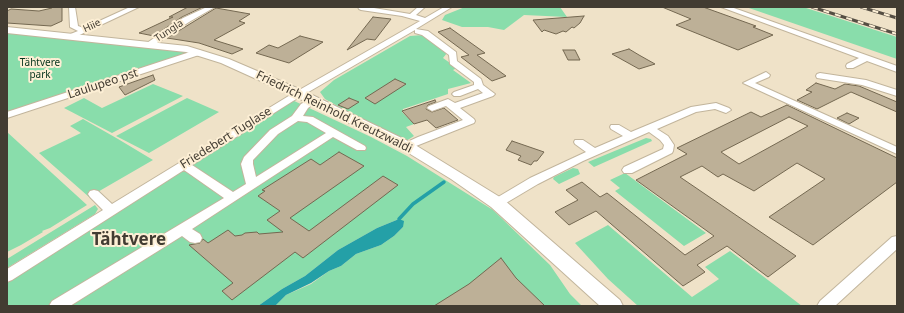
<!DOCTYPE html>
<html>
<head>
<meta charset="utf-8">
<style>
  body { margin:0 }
  #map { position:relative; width:904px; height:313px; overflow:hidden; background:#efe2c8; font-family:"Noto Sans",sans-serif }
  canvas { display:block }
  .frame { position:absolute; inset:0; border:8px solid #423c32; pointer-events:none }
</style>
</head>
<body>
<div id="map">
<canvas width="904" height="313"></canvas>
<div class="frame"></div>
</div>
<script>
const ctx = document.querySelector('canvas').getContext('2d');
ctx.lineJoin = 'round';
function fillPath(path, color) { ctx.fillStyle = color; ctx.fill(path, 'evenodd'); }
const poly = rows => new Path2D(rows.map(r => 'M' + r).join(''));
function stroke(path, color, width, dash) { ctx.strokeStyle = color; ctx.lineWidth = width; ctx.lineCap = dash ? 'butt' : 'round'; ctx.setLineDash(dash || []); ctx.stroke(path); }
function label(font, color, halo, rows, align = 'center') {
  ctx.font = font + ' "Noto Sans",sans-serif'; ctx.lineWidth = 4; ctx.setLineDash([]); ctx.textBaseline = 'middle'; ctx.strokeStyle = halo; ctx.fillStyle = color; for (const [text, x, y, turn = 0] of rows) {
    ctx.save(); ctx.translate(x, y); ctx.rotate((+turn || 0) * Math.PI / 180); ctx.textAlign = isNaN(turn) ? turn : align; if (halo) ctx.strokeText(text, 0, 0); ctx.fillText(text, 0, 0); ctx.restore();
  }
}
const green = poly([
  [465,7,560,7,567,17,524,15,504,30,488,27,462,27,442,20,445,15],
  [746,7,803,7,897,37,897,59],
  [7,33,177,50,193,53,7,113],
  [423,35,447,53,443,58,457,68,453,70,471,83,448,89,448,94,403,109,402,112,414,124,406,127,414,136,403,143,325,99,320,92,334,80,410,36],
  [153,84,183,96,112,133,64,108,84,98,102,108],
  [187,98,219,112,149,153,116,136],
  [290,99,371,137,407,156,493,210,550,265,570,294,582,306,275,306,286,295,311,284,329,271,341,266,356,254,381,245,394,236,403,227,399,219,377,228,338,250,305,276,282,289,258,306,7,306,7,276],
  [83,119,118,139,153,160,89,197,39,153,81,133,70,126],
  [7,132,87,205,50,228,42,231,43,232,21,245,7,252],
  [646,138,651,139,652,141,594,167,588,162],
  [573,168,578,169,580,174,559,184,553,179,554,177],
  [625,173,706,233,684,246,615,191,620,188,610,180],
  [95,205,98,209,95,214,7,268,7,259],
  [608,225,692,297,719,279,705,267,730,251,802,306,638,306,608,279,575,243]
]);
const water = poly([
  [399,219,404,221,403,227,394,236,381,245,356,254,341,266,329,271,311,283,286,295,275,306,258,306,282,289,305,276,338,250,377,228]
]);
const stream = poly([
  [399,219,413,204,444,182]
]);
const building = poly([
  [52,7,62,7,62,21,51,26,7,23,7,11,11,9,39,11,52,8,52,7],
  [188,7,203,7,182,17,154,36,139,33,173,17,169,17,188,7],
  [662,7,703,7,756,26,753,27,773,35,738,50,676,25,691,19,662,7],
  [216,8,250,14,239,21,245,23,214,40,243,49,232,54,199,43,167,38,216,8],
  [584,16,580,23,574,28,572,27,566,32,563,31,556,34,544,30,542,32,533,20,584,16],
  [373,17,391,19,375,40,367,39,347,50,373,17],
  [450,28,485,53,477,55,506,76,492,81,461,57,469,55,438,32,450,28],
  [300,36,323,42,289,63,256,53,269,45,278,48,300,36],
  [629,49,639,55,655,64,639,69,612,54,629,49],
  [563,50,575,50,580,60,568,60,563,50],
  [153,75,155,80,125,95,119,87,153,75],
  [395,79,406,84,375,104,365,98,395,79],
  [816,83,835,89,845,84,859,86,897,102,897,112,851,92,817,109,797,100,812,92,806,90,816,83],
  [349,98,359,102,348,109,338,105,349,98],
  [435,100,436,102,428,105,426,109,432,112,444,108,458,120,436,128,427,120,414,124,402,111,435,100],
  [787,105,897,158,897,182,813,245,769,217,825,179,797,163,754,191,723,174,718,177,702,166,680,177,796,256,768,277,727,246,697,265,705,272,683,286,596,211,569,225,555,212,578,200,566,190,582,182,600,197,607,193,685,255,714,236,636,180,687,154,677,148,751,112,761,117,787,105],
  [789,117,808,126,739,164,721,152,789,117],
  [847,113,859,118,849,124,837,118,847,113],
  [512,141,544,152,537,161,534,161,531,165,518,160,521,156,506,150,512,141],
  [339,152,364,166,290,218,309,231,383,176,398,185,303,258,295,252,232,300,222,291,233,283,189,245,200,243,203,239,208,243,228,230,235,236,242,235,245,233,257,232,259,234,283,232,267,220,280,211,258,196,265,191,262,190,311,159,320,165,339,152],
  [501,258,516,278,545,306,434,306,469,284,501,258]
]);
const minor = poly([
  [69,7,75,7,78,26,84,28,130,7,139,7,71,39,67,37,68,35,78,31,70,27,69,7],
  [207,7,215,7,189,22,151,47,148,47,144,45,183,18,207,7],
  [358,7,368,7,410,14,418,7,425,7,416,15,425,18,444,7,452,7,416,29,428,31,456,52,457,61,481,79,483,85,495,94,493,96,460,108,474,119,475,121,474,123,411,148,407,149,402,146,403,144,418,137,463,120,446,106,432,111,427,108,429,106,448,99,455,103,483,93,478,89,460,96,454,96,452,94,454,92,474,85,474,82,450,64,449,55,422,35,415,33,415,30,293,101,192,165,233,192,246,184,241,164,244,157,270,130,292,116,301,104,314,97,319,100,308,108,303,116,313,117,365,146,366,148,365,150,357,150,333,137,192,229,200,234,202,238,200,242,195,243,190,242,182,236,70,306,49,306,52,301,224,198,184,170,12,280,7,282,7,269,103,210,90,197,88,194,90,191,94,190,98,191,112,204,287,97,420,21,402,16,361,10,359,9,358,7],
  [298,121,307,122,326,133,256,177,253,164,253,160,278,134,298,121],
  [721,7,731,7,897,66,897,72,867,61,853,68,847,68,846,66,847,64,859,58,721,7],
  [196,50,199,50,203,52,202,54,7,118,7,112,196,50],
  [766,72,770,75,769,77,755,83,897,147,897,154,743,83,766,72],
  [820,73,866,80,897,90,897,96,862,85,817,78,816,76,817,74,820,73],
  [716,103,729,108,731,110,726,113,715,109,696,112,657,129,668,136,674,145,673,151,672,153,632,173,624,173,622,170,624,167,663,149,664,145,660,140,649,132,583,161,538,184,501,206,497,207,493,206,491,203,493,200,530,178,586,152,575,144,574,142,575,140,583,140,595,148,623,136,611,129,610,127,611,125,619,125,631,132,691,107,716,103],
  [897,236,897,249,835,306,817,306,820,301,892,237,897,236]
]);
const major = poly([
  [7,27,187,46,229,59,304,91,412,143,503,199,620,300,623,306,600,306,491,207,451,179,402,149,296,97,221,63,186,52,7,33,7,27]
]);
const rail = poly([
  [812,7,897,34],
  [861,7,897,18]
]);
const farStreetnames = [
  ["Hiie",92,26,-25],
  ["Tungla",169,31,-33]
];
const farParknames = [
  ["Tähtvere",40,63],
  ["park",40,75]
];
const streetNames = [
  ["Laulupeo pst",103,84,-18],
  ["Friedrich Reinhold Kreutzwaldi",334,112,26],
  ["Friedebert Tuglase",226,138,-32]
];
const nearQuarternames = [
  ["Tähtvere",129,240]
];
fillPath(green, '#89ddab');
fillPath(water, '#24a0a7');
stroke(stream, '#24a0a7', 3.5);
fillPath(building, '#bdb097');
stroke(building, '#746851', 1);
stroke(minor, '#c2b59c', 2);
stroke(major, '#c2b59c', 2);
fillPath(minor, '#fff');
fillPath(major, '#fff');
stroke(rail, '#554e43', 3);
stroke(rail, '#fdefd5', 2, [6]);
label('10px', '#423c32', '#fdefd5', farStreetnames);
label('10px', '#06341d', '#fdefd5', farParknames);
label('12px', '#423c32', '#fdefd5', streetNames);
label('bold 17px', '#423c32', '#fdefd5', nearQuarternames);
</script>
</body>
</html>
